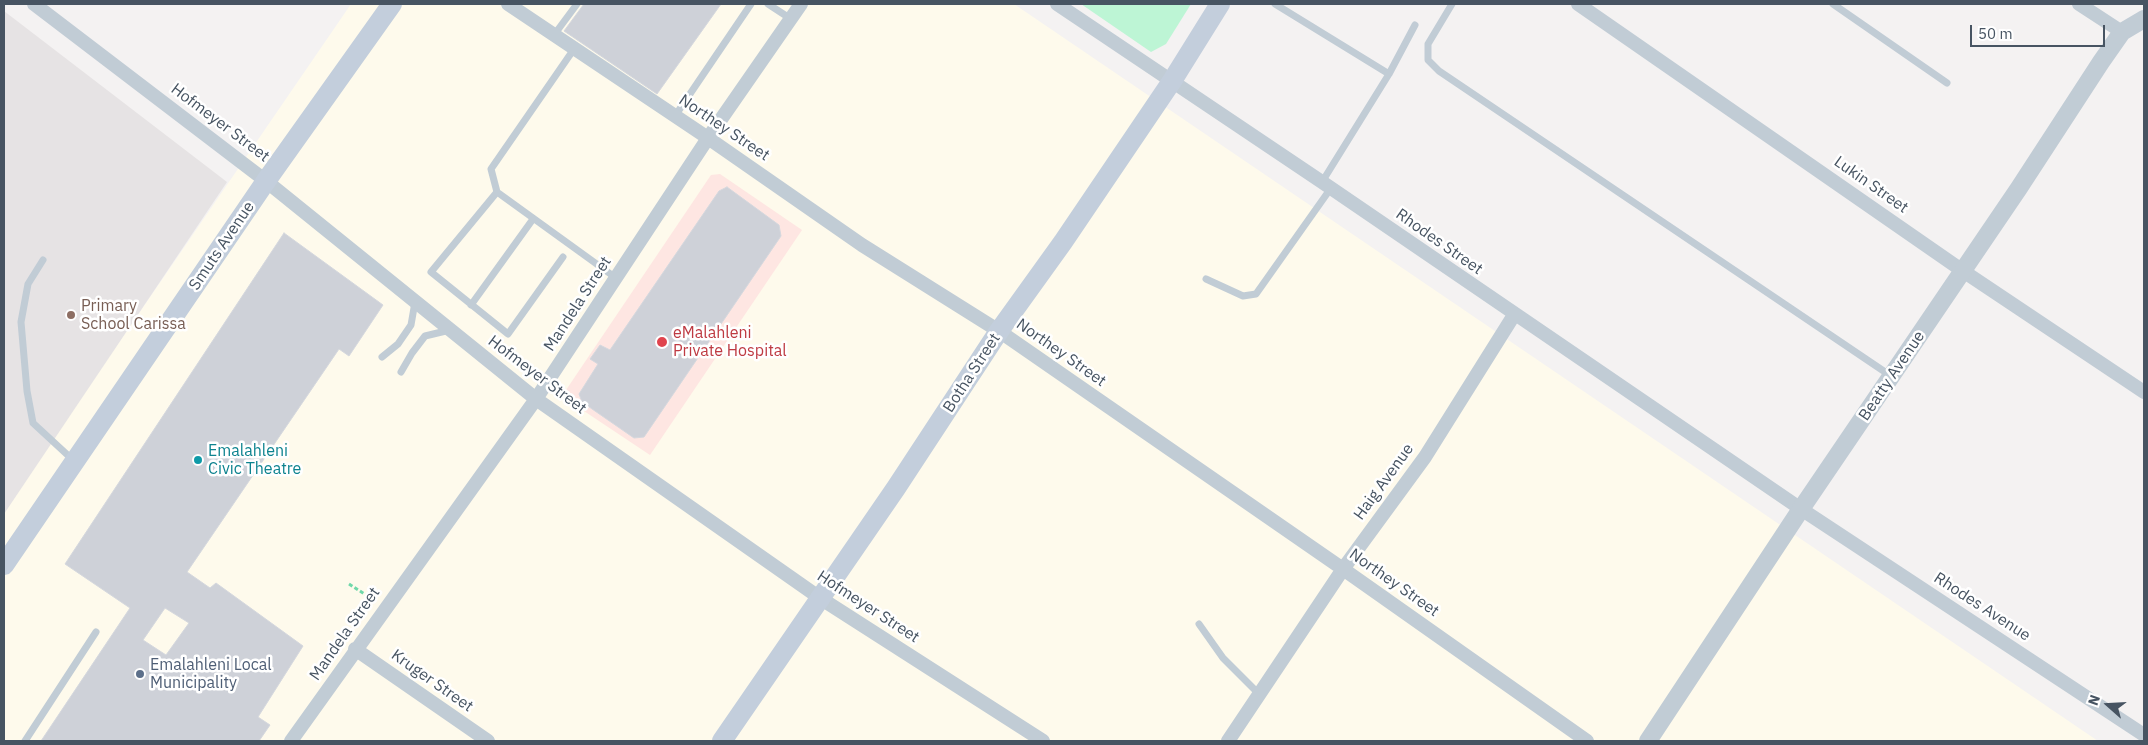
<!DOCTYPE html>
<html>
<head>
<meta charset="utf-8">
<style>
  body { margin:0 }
  #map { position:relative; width:2148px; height:745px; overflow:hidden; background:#f4f2f2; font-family:"IBM Plex Sans",sans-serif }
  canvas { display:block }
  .frame { position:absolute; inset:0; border:5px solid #475462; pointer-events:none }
  .north { position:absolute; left:2083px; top:680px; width:50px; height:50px; -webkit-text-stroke:4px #fff; paint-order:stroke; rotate:289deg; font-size:14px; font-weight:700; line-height:20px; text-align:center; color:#475462 }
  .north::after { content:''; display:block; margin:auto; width:18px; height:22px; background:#475462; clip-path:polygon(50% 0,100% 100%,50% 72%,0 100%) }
  .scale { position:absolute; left:1970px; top:25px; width:135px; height:22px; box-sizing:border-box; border:2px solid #475462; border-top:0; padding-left:6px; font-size:15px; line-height:18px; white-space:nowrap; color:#475462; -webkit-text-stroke:4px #fff; paint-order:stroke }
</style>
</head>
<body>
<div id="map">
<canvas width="2148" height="745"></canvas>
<div class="frame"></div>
<div class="north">N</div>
<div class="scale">50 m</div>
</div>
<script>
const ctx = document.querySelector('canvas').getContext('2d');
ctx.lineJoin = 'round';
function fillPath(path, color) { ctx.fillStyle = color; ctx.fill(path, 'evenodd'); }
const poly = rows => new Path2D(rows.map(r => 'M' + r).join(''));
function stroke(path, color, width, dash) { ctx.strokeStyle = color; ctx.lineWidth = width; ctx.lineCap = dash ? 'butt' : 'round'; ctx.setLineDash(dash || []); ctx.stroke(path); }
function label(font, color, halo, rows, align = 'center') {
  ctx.font = font + ' "IBM Plex Sans",sans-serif'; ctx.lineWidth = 5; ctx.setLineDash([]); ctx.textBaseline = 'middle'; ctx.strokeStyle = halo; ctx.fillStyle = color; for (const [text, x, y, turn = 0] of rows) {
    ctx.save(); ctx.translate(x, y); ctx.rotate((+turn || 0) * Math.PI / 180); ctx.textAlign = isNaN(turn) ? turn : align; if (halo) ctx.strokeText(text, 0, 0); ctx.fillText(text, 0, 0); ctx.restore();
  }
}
const commercial = poly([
  [351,4,1014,4,2098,741,4,741,4,510]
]);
const education = poly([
  [4,11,227,182,4,514]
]);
const medical = poly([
  [720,174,802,230,650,455,566,399,564,393,711,175]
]);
const green = poly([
  [1081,4,1191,4,1166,44,1151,52]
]);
const building = poly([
  [584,4,721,4,657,94,564,31,584,4],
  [727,187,779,225,781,236,644,437,634,438,582,402,579,394,598,364,590,359,600,345,610,350,719,191,727,187],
  [284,233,383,305,349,356,339,349,187,572,210,588,216,583,303,646,258,717,270,725,259,741,41,741,130,608,65,564,284,233],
  [165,608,189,623,166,655,143,640,165,608]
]);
const path = poly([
  [349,584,374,600]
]);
const service = poly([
  [768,4,791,19],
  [1275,4,1389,74],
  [1452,4,1428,44,1428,60,1439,71,1891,376],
  [1833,4,1947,83],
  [554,35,577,4],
  [675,116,751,4],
  [1322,182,1389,74,1415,25],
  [497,192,616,278],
  [563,257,508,334,431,272,497,192,491,169,574,49],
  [43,260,28,284,21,322,27,391,33,423,73,460],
  [1206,279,1243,296,1256,294,1331,188],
  [471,305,533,219],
  [382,357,398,344,411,325,415,302],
  [401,372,412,353,425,336,450,330],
  [1199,624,1223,658,1259,694],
  [25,741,96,632]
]);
const minor = poly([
  [34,4,266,181,536,399,820,598,1043,741],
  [508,4,708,138,862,245,999,331,1343,569,1587,741],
  [1057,4,1322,182,1801,509,2144,735],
  [1578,4,1963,271,2144,392],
  [2079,4,2122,32],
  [355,649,488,741],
  [291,741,536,399,708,138,801,4],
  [1228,741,1343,569,1425,457,1514,315]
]);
const tertiary = poly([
  [1648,741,1801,509,2019,188,2101,62,2122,32,2144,19]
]);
const secondary = poly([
  [4,565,266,181,392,4],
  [722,741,896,488,999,331,1063,242,1172,81,1220,4]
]);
const markers = [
  [71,315,5,"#8d6e63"],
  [662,342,6,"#e0444e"],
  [198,460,5,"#0f9aa8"],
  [140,674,5,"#5c6f8a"]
];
const streetNames = [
  ["Hofmeyer Street",220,123,37],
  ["Northey Street",724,128,34],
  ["Lukin Street",1871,185,35],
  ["Rhodes Street",1439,242,35],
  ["Smuts Avenue",222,246,-56],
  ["Mandela Street",578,304,-57],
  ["Northey Street",1061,353,35],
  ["Botha Street",972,373,-57],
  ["Hofmeyer Street",537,375,37],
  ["Beatty Avenue",1892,376,-56],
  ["Haig Avenue",1384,482,-54],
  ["Northey Street",1394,583,35],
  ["Hofmeyer Street",868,607,33],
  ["Rhodes Avenue",1982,607,33],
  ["Mandela Street",345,634,-55],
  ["Kruger Street",432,681,35]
];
const educationNames = [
  ["Primary",81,306],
  ["School Carissa",81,324]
];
const healthNames = [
  ["eMalahleni",673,333],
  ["Private Hospital",673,351]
];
const cultureNames = [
  ["Emalahleni",208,451],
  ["Civic Theatre",208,469]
];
const serviceNames = [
  ["Emalahleni Local",150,665],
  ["Municipality",150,683]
];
fillPath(commercial, '#fefaec');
fillPath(education, '#e6e3e4');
fillPath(medical, '#fee6e2');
fillPath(green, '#bdf5d5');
fillPath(building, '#ced1d8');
stroke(building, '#d5d8de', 1);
stroke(path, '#70d8a9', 3, [4, 2.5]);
stroke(service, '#c1ccd5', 7);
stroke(minor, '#c1ccd5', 14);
stroke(tertiary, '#c1ccd5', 18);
stroke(secondary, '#c3cedc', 20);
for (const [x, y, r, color] of markers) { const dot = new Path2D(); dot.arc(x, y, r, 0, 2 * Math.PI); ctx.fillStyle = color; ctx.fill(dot); stroke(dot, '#fff', 2); }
label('16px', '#475462', '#fff', streetNames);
label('16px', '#785e54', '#fff', educationNames, 'left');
label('16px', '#be3a42', '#fff', healthNames, 'left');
label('16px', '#0d838f', '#fff', cultureNames, 'left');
label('16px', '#4e5e75', '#fff', serviceNames, 'left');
</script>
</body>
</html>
